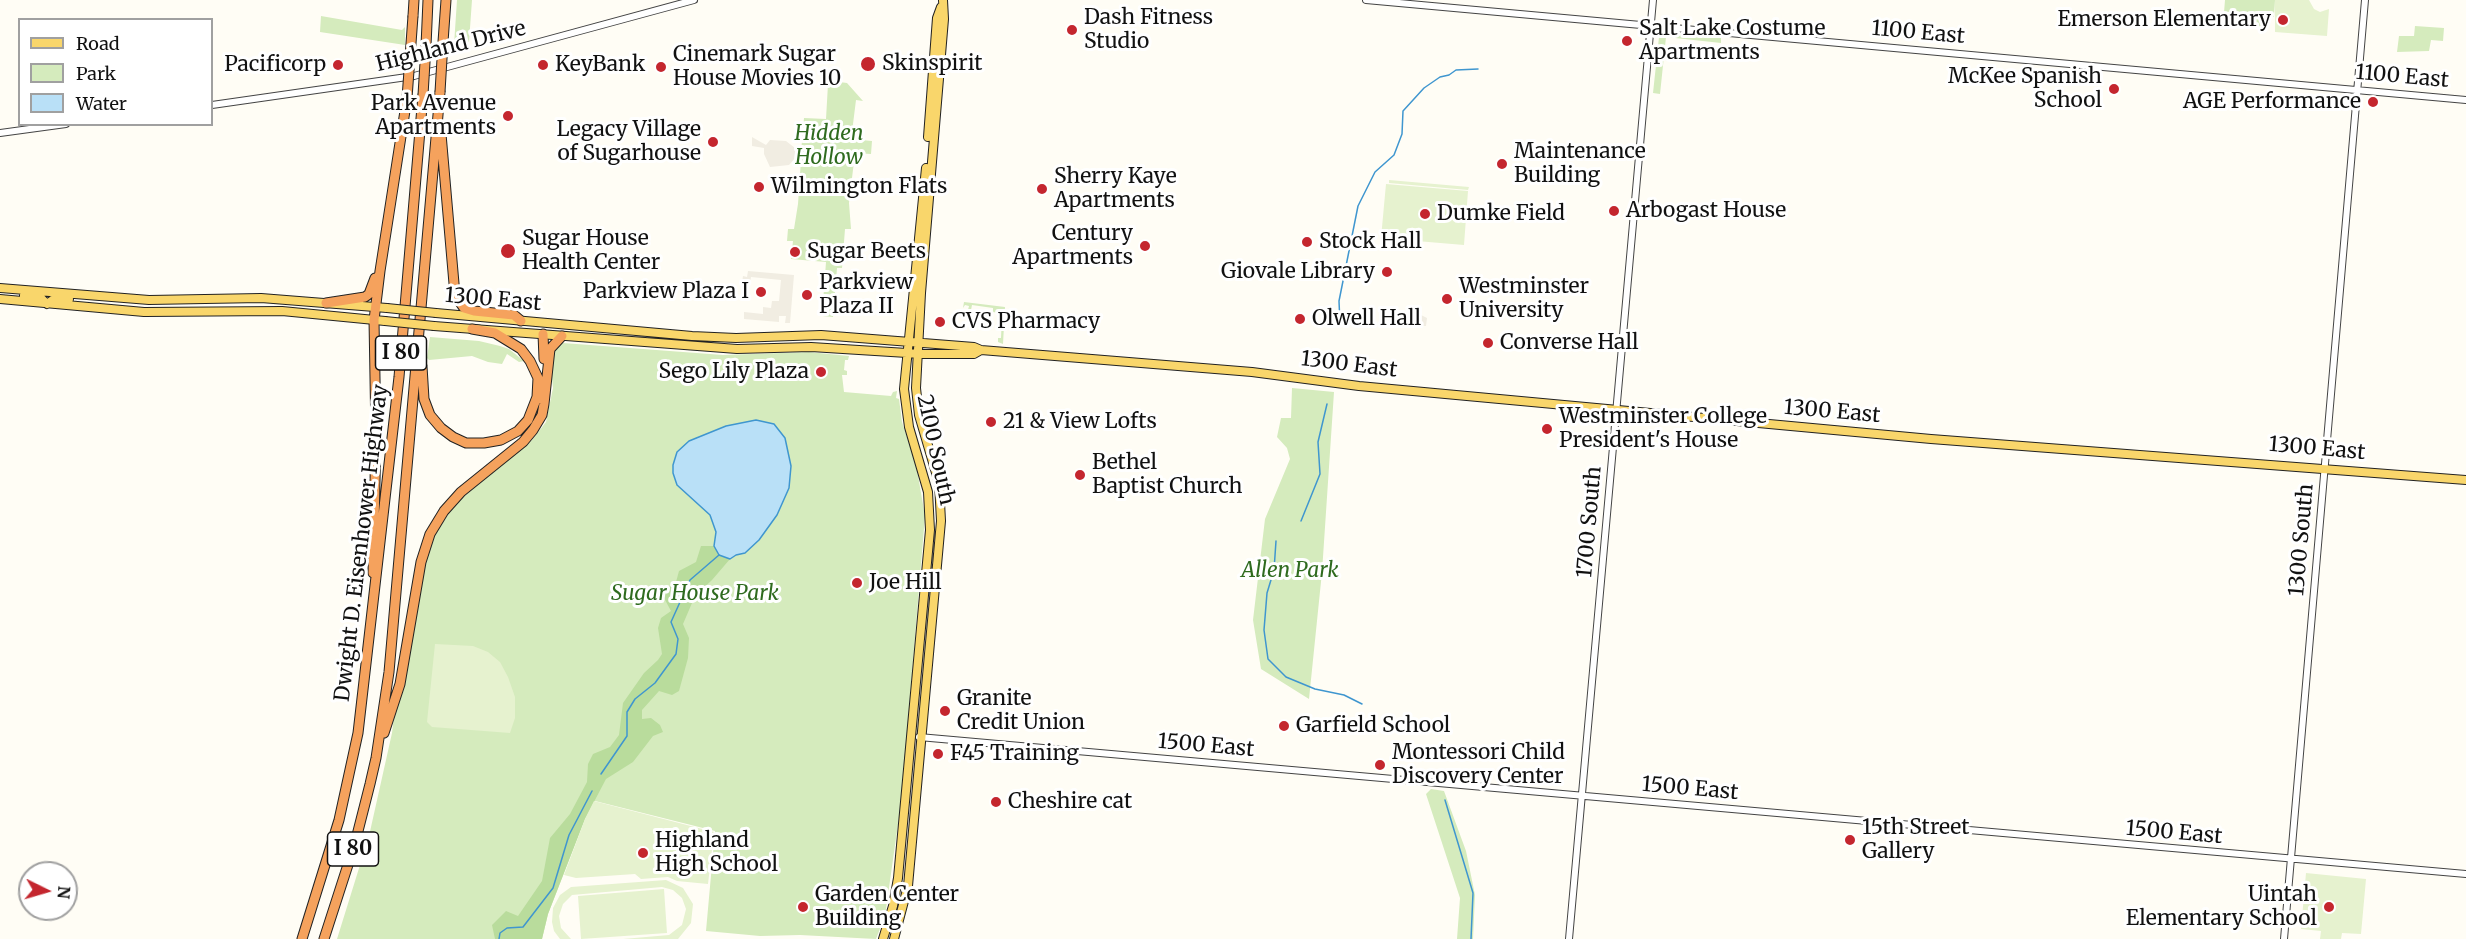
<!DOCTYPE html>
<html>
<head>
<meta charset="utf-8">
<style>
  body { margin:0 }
  #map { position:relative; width:2466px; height:939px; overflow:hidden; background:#fffdf5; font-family:Merriweather,serif }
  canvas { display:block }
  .legend { position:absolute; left:18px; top:18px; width:195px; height:108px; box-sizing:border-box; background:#fff; border:2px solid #a0a0a0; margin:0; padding:8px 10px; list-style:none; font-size:18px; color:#111 }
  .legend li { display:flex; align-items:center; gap:12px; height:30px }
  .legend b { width:30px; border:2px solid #a0a0a0 }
  .north { position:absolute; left:18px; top:861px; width:60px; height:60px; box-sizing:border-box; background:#fff; border:2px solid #a0a0a0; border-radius:50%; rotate:95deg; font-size:16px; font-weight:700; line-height:24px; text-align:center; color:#111 }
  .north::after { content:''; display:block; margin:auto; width:21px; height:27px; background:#c4262e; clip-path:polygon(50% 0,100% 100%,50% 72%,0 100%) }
</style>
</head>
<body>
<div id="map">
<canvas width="2466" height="939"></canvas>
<ul class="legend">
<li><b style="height:8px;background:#f9d66b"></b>Road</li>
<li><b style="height:16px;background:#d5ebbd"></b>Park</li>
<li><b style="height:16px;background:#b9e0f7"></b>Water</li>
</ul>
<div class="north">N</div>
</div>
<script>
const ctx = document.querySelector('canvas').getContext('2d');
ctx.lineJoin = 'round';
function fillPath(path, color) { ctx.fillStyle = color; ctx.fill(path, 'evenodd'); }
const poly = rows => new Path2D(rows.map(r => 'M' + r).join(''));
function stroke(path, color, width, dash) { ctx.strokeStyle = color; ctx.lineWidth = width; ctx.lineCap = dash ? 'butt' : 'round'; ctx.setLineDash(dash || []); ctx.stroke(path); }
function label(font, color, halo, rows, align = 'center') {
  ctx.font = font + ' Merriweather,serif'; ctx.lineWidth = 6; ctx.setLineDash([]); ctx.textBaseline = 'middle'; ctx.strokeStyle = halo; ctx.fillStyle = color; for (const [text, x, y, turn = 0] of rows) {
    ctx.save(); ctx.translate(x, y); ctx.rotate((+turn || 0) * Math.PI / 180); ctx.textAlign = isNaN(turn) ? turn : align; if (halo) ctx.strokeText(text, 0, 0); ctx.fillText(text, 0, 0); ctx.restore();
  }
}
const green = poly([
  [457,0,472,0,469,42,454,45],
  [2225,0,2275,0,2274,17,2262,16,2261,28,2223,25],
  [321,16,402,30,405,27,405,45,320,32],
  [2415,26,2444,28,2443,41,2431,40,2429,51,2397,52,2399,36,2414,36],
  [1662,32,1721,37,1721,43,1666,37,1660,94,1653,93,1659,37],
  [832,81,847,83,863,101,856,100,853,124,854,136,861,140,872,141,871,154,855,153,849,203,851,229,845,229,842,268,837,268,833,317,822,316,826,262,791,259,793,241,787,241,788,229,794,229,798,204,801,160,796,157,797,153,801,152,804,118,826,119,828,84],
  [964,302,1005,307,1003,344,998,342,998,338,1001,338,1002,316,1000,316,1000,313,993,312,993,308,972,305,971,310,968,310,969,306,965,305,963,308],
  [430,337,479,341,500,346,509,349,524,361,519,362,507,354,502,364,488,362,472,356,429,360,427,358],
  [563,343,723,355,809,352,849,356,848,360,845,360,844,370,847,371,847,375,842,375,844,392,891,396,893,392,897,391,896,398,899,399,902,422,916,464,925,516,902,796,885,916,876,939,800,935,760,936,706,931,715,831,595,801,585,819,548,914,542,939,337,939,369,836,392,733,401,658,428,546,455,504,532,440,546,422,553,388,550,360,554,349],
  [1292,388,1334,392,1322,572,1309,699,1261,669,1253,620,1265,519,1290,459,1287,448,1277,437,1281,418,1291,418],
  [1431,789,1444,791,1466,851,1475,895,1473,939,1457,939,1460,898,1426,794]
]);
const forest = poly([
  [701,546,714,546,719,555,730,559,712,580,695,596,683,624,689,638,688,658,679,691,672,695,659,691,642,710,642,719,651,718,660,725,663,732,653,736,633,762,606,779,585,819,548,914,542,939,495,939,492,925,506,911,518,916,542,881,550,838,570,814,587,782,588,764,593,754,610,747,619,735,623,703,644,673,658,660,662,654,658,628,661,618,671,611,664,598,663,586,671,586,676,582,679,571,696,562]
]);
const pitch = poly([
  [2275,0,2309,0,2314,9,2320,12,2329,9,2327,36,2275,32],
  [1389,180,1469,187,1468,190,1389,183],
  [1386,184,1468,191,1464,245,1381,238],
  [435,644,473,646,488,652,500,662,508,677,515,697,515,718,510,733,432,727,427,722],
  [594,801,714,832,708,884,677,881,668,877,641,879,635,874,576,878,564,875,585,819],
  [2306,873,2366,879,2361,934,2342,933,2341,939,2320,939,2321,931,2301,929],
  [666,880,683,888,693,904,691,923,678,939,623,939,669,935,682,925,686,909,682,898,673,890,662,887,572,895,563,904,559,916,561,928,571,939,560,939,554,931,552,922,553,908,560,895,571,887],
  [664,889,667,933,581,939,578,896]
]);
const plaza = poly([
  [752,137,766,145,770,140,786,141,795,148,796,157,789,165,770,167,764,154,764,148,752,146],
  [748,271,794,275,790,323,785,323,786,316,779,316,779,322,744,319,744,312,763,314,763,307,771,308,772,301,779,301,781,280,751,277,750,284,742,283,743,276,747,277],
  [1410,313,1419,314,1427,318,1426,326,1421,326,1421,322,1407,321,1406,325,1401,324,1398,315]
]);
const water = poly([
  [756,420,774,424,785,438,791,466,789,488,777,515,759,540,745,553,736,555,730,559,719,555,714,546,716,532,710,515,677,485,673,473,673,465,677,452,689,441,726,426,756,420]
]);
const stream = poly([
  [1340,324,1339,301,1358,206,1375,172,1394,155,1402,134,1403,111,1424,88,1440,77,1449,75,1456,70,1478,69],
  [1301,521,1320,474,1318,442,1327,404],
  [1276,541,1274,570,1267,593,1264,630,1268,659,1286,677,1315,689,1344,695,1362,704],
  [601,774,627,736,627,712,635,699,655,683,676,654,678,639,671,622,690,580,719,555],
  [1445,800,1473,893,1471,939],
  [499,939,500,933,507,928,523,927,553,888,569,835,592,791]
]);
const minor = poly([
  [1366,0,2466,100],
  [212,105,414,76,694,0],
  [0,133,66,124],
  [919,737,2466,874],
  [1569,939,1653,0],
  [2284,939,2365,0]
]);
const major = poly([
  [928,137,937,18,941,7],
  [0,288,149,300,261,298,387,308],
  [24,295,40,297,47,304,54,299,69,299],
  [0,299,144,312,282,311,385,321],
  [436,313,692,336,736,338,821,335,974,347,981,350,1252,372,1359,386,1931,439,2466,480],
  [434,326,737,349,811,347,923,354,974,354,981,350],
  [883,939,893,906,898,878,930,530,928,492,909,427,904,389,926,168],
  [894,939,908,886,941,521,939,483,919,415,916,388,921,293,944,19,943,0]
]);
const highway = poly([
  [413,16,414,0],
  [443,42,446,0],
  [426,46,428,0],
  [441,134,455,295,464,308,474,311,514,315,521,321],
  [326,303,365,297,369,294,375,278],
  [543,334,544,359],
  [422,366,424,399,430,415,441,428,453,437,466,443,484,443,501,440,518,431,528,420,537,397,538,378,530,361,521,349,495,333,472,329],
  [373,573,376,436,374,320,380,271,407,98],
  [384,733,400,684,421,562,430,534,444,511,461,492,523,442,533,430,542,415,544,404,550,349,562,336],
  [302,939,339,820,358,733,399,377,423,95],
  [324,939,355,843,370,784,376,758,389,672,440,92]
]);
const majorBridge = poly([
  [387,308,436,313],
  [385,321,434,326]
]);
const highwayBridge = poly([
  [440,92,443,42],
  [423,95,426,46],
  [407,98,413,16]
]);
const markers = [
  [2283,20,6,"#c4262e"],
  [1072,30,6,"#c4262e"],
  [1627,41,6,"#c4262e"],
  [868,64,8,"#c4262e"],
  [338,65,6,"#c4262e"],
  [543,65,6,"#c4262e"],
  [661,67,6,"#c4262e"],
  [2114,89,6,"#c4262e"],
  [2373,102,6,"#c4262e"],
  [508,116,6,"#c4262e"],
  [713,142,6,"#c4262e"],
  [1502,164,6,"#c4262e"],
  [759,187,6,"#c4262e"],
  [1042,189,6,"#c4262e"],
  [1614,211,6,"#c4262e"],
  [1425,214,6,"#c4262e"],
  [1307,242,6,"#c4262e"],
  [1145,246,6,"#c4262e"],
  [508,251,8,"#c4262e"],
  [795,252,6,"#c4262e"],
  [1387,272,6,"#c4262e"],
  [761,292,6,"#c4262e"],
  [807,295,6,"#c4262e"],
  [1447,299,6,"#c4262e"],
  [1300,319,6,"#c4262e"],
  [940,322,6,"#c4262e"],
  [1488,343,6,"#c4262e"],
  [821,372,6,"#c4262e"],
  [991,422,6,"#c4262e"],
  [1547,429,6,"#c4262e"],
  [1080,475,6,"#c4262e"],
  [857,583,6,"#c4262e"],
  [945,711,6,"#c4262e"],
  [1284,726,6,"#c4262e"],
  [938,754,6,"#c4262e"],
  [1380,765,6,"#c4262e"],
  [996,802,6,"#c4262e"],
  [1850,840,6,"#c4262e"],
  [643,853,6,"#c4262e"],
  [803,907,6,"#c4262e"],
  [2329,907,6,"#c4262e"]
];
const shields = [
  [401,353,51],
  [353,849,51]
];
const shieldNames = [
  ["I 80",401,353],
  ["I 80",353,849]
];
const poiNames = [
  ["Dash Fitness",1084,18],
  ["Studio",1084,42],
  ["Emerson Elementary",2271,20,"right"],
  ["Salt Lake Costume",1639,29],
  ["Apartments",1639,53],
  ["Cinemark Sugar",673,55],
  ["House Movies 10",673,79],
  ["Skinspirit",882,64],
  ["Pacificorp",326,65,"right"],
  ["KeyBank",555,65],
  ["McKee Spanish",2102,77,"right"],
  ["School",2102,101,"right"],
  ["AGE Performance",2361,102,"right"],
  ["Park Avenue",496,104,"right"],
  ["Apartments",496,128,"right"],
  ["Legacy Village",701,130,"right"],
  ["of Sugarhouse",701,154,"right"],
  ["Maintenance",1514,152],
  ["Building",1514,176],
  ["Sherry Kaye",1054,177],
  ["Apartments",1054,201],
  ["Wilmington Flats",771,187],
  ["Arbogast House",1626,211],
  ["Dumke Field",1437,214],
  ["Century",1133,234,"right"],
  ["Apartments",1133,258,"right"],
  ["Sugar House",522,239],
  ["Health Center",522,263],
  ["Stock Hall",1319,242],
  ["Sugar Beets",807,252],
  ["Giovale Library",1375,272,"right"],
  ["Parkview",819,283],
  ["Plaza II",819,307],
  ["Westminster",1459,287],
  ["University",1459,311],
  ["Parkview Plaza I",749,292,"right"],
  ["Olwell Hall",1312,319],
  ["CVS Pharmacy",952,322],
  ["Converse Hall",1500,343],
  ["Sego Lily Plaza",809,372,"right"],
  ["Westminster College",1559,417],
  ["President's House",1559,441],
  ["21 & View Lofts",1003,422],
  ["Bethel",1092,463],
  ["Baptist Church",1092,487],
  ["Joe Hill",869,583],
  ["Granite",957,699],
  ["Credit Union",957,723],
  ["Garfield School",1296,726],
  ["Montessori Child",1392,753],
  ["Discovery Center",1392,777],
  ["F45 Training",950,754],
  ["Cheshire cat",1008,802],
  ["15th Street",1862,828],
  ["Gallery",1862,852],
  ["Highland",655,841],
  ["High School",655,865],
  ["Garden Center",815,895],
  ["Building",815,919],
  ["Uintah",2317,895,"right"],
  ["Elementary School",2317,919,"right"]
];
const streetNames = [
  ["1100 East",1918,33,5],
  ["Highland Drive",451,47,-14],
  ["1100 East",2402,77,5],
  ["1300 East",493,300,5],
  ["1300 East",1349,365,7],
  ["1300 East",1832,412,5],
  ["1300 East",2317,449,5],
  ["2100 South",935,450,78],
  ["1700 South",1590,522,-85],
  ["1300 South",2302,540,-85],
  ["Dwight D. Eisenhower Highway",362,543,-83],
  ["1500 East",1206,746,5],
  ["1500 East",1690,789,5],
  ["1500 East",2174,833,5]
];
const parkNames = [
  ["Hidden",829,134],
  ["Hollow",829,158],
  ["Allen Park",1290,571],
  ["Sugar House Park",695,594]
];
fillPath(green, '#d5ebbd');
fillPath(forest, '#b9dc9c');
fillPath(pitch, '#e6f2cf');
fillPath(plaza, '#f1ede2');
fillPath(water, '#b9e0f7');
stroke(water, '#3f96cf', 1.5);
stroke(stream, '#3f96cf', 1.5);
stroke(minor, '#444', 8);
stroke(major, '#222', 10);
stroke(highway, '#222', 11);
stroke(minor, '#fff', 6);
stroke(major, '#f9d66b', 8);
stroke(highway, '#f5a25d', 9);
stroke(majorBridge, '#222', 10, []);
stroke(highwayBridge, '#222', 11, []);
stroke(majorBridge, '#f9d66b', 8);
stroke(highwayBridge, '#f5a25d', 9);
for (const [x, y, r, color] of markers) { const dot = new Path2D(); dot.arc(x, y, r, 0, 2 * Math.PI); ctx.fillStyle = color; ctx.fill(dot); stroke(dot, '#fff', 2); }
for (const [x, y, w] of shields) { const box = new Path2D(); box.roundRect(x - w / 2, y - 17, w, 34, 4.5); ctx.fillStyle = '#fff'; ctx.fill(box); stroke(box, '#111', 1.5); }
label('bold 20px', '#111', null, shieldNames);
label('21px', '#111', '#fff', poiNames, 'left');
label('21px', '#111', '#fff', streetNames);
label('italic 21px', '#2f6b1f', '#fff', parkNames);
</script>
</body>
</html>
